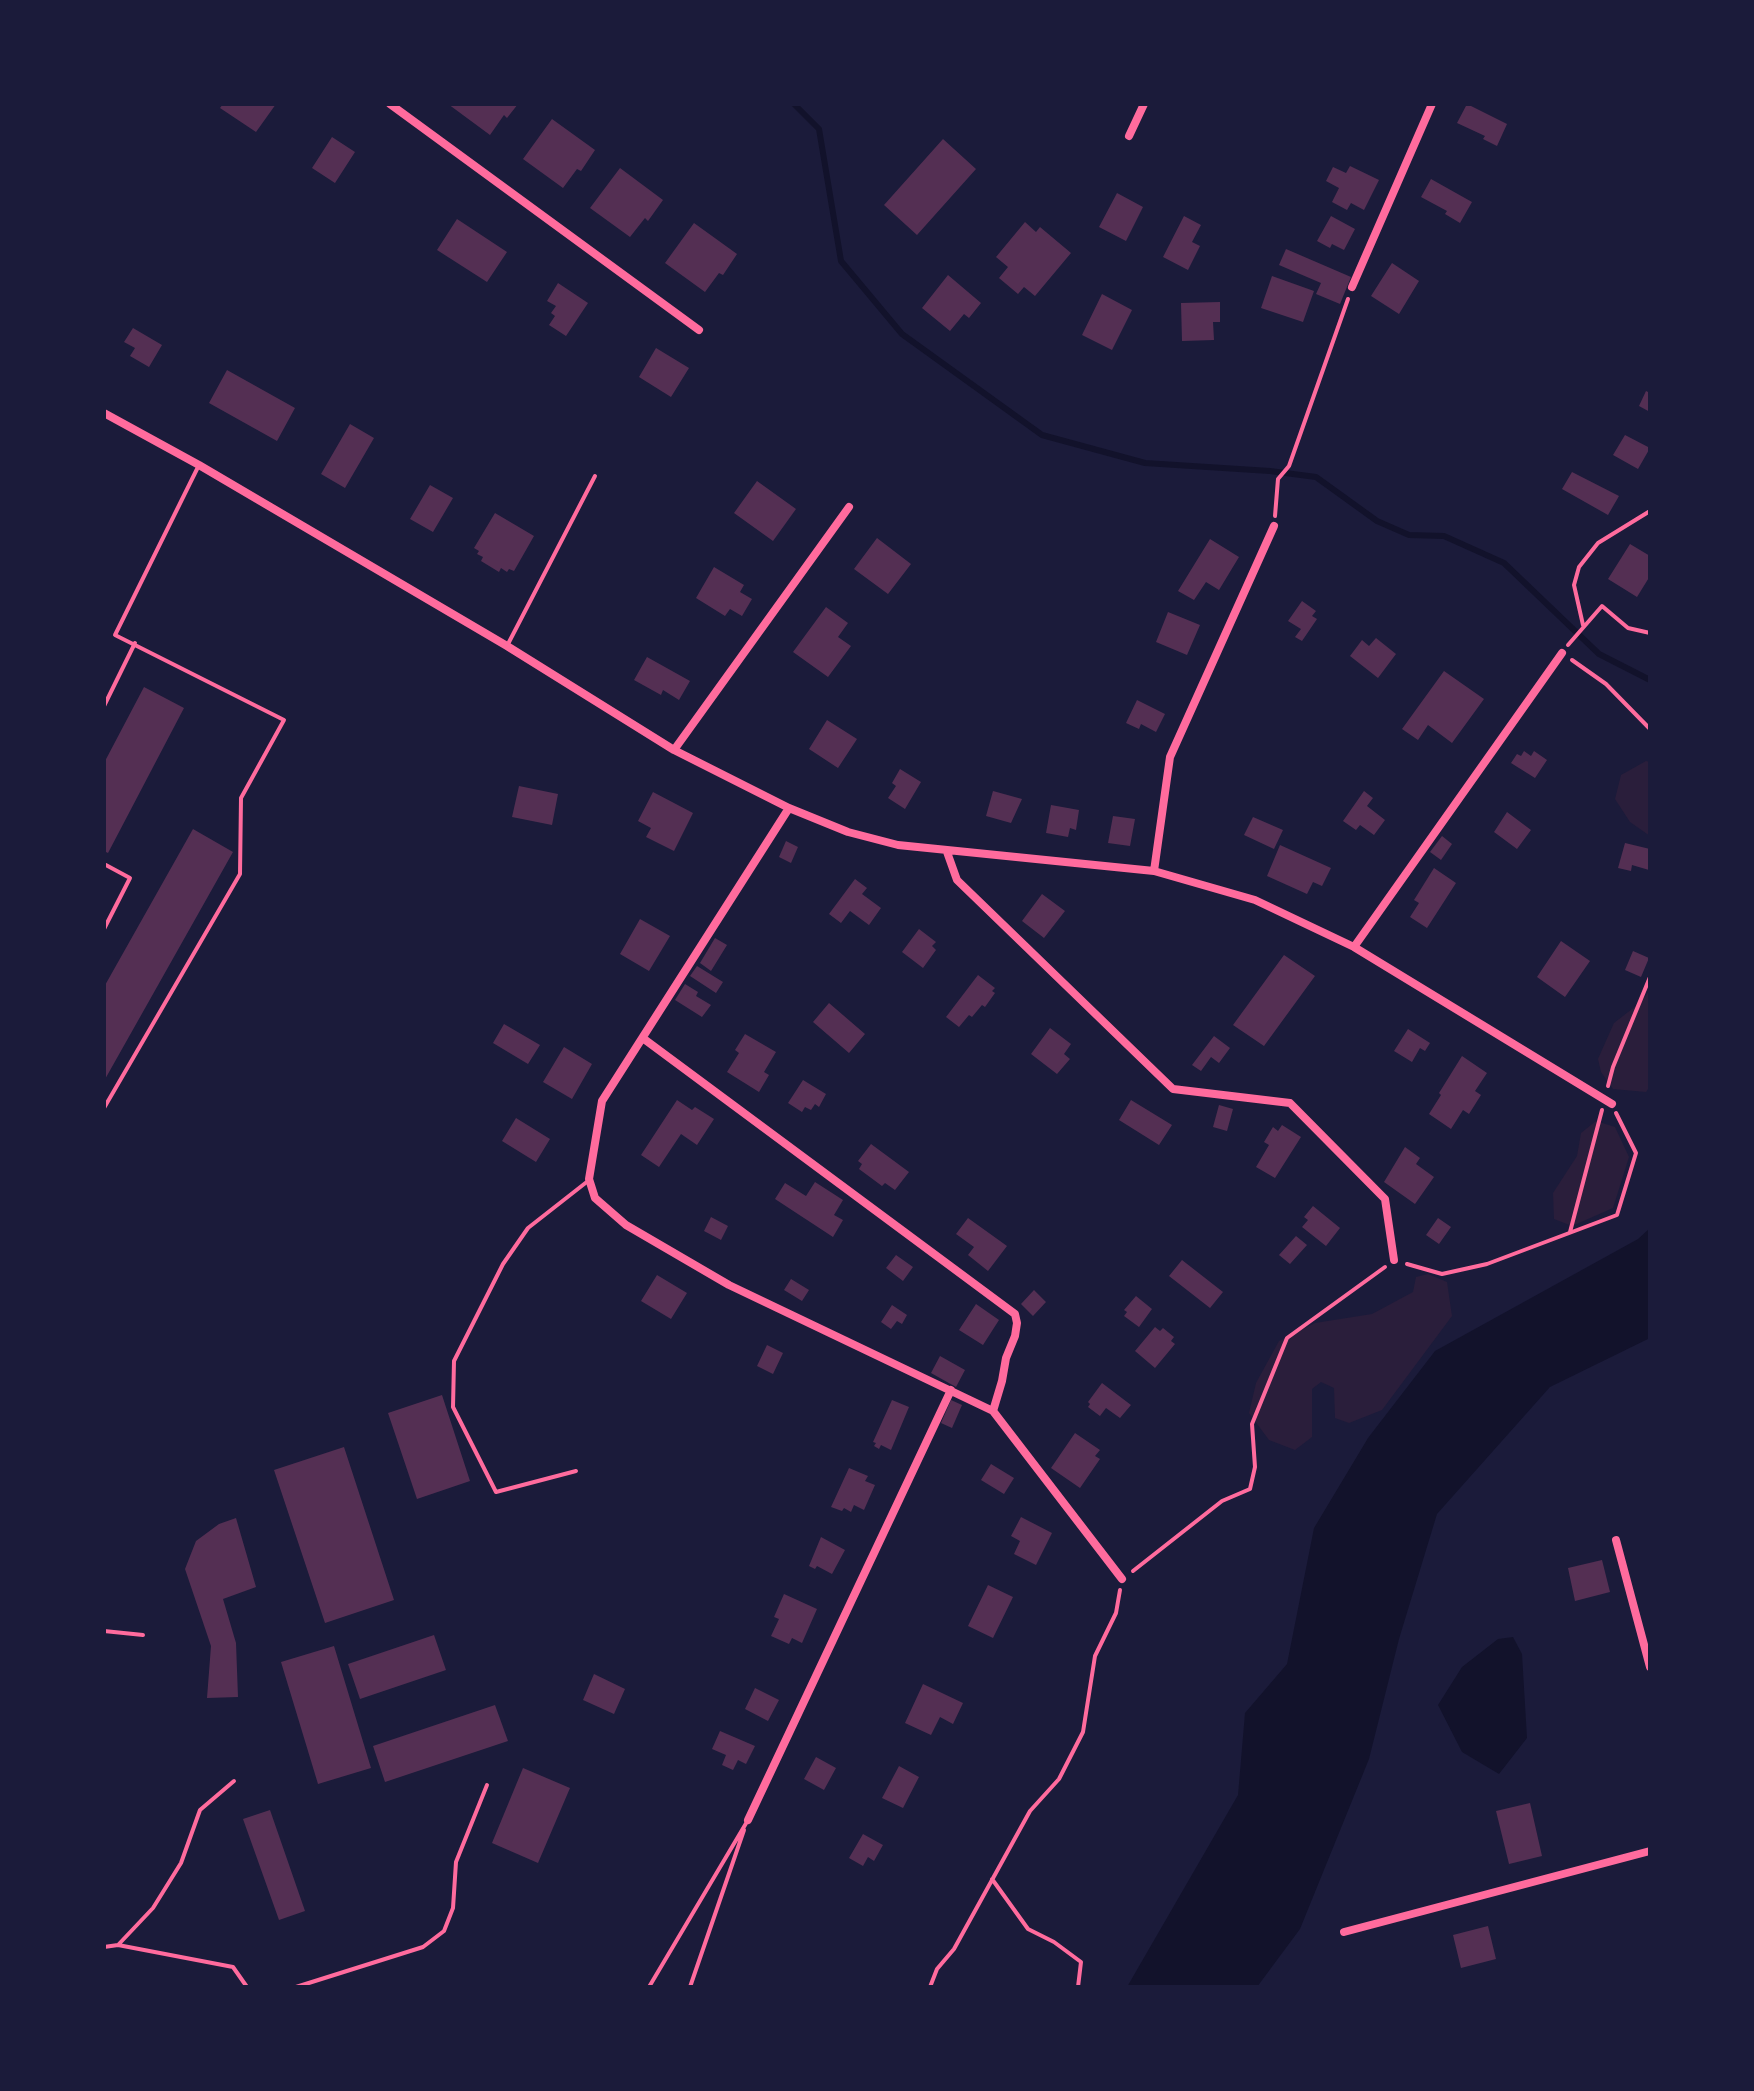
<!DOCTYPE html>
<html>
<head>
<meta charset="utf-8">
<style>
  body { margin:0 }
  #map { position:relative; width:1754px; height:2091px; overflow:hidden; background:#1b1b3a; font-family:Helvetica,sans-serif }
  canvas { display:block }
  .frame { position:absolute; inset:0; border:106px solid #1b1b3a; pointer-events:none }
</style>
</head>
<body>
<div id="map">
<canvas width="1754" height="2091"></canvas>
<div class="frame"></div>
</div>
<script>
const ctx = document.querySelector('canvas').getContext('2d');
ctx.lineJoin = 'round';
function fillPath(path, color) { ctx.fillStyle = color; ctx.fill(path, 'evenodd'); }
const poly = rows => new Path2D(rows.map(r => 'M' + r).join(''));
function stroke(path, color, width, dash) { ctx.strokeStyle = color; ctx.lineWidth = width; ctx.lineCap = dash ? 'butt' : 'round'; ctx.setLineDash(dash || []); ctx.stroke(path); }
const green = poly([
  [1646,761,1650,762,1650,836,1630,822,1615,799,1621,775],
  [1650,990,1650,1086,1646,1092,1613,1089,1601,1072,1598,1059,1614,1023,1641,1002],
  [1596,1121,1615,1127,1629,1157,1613,1208,1572,1226,1554,1219,1553,1193,1577,1156,1581,1133],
  [1428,1274,1447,1282,1452,1316,1382,1410,1349,1423,1335,1418,1334,1388,1321,1382,1312,1389,1312,1437,1295,1450,1269,1440,1249,1413,1256,1383,1279,1341,1315,1323,1372,1314,1413,1292,1416,1277]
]);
const water = poly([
  [1650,1228,1650,1338,1550,1387,1437,1514,1399,1639,1369,1759,1300,1929,1257,1987,1127,1987,1238,1795,1245,1713,1287,1664,1314,1528,1368,1438,1435,1351,1638,1239],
  [1513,1637,1522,1654,1527,1738,1499,1774,1462,1752,1438,1705,1462,1667,1498,1639]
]);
const stream = poly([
  [794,104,819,129,841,261,902,334,1042,435,1145,463,1270,471,1316,477,1377,521,1409,535,1444,536,1504,563,1599,654,1650,680]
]);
const building = poly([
  [223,104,276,104,256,132,220,108],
  [448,104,518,104,507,118,504,115,490,135],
  [1467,104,1507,124,1497,146,1483,139,1485,136,1457,123],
  [552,119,595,150,581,171,577,169,563,188,523,159],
  [332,137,355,152,335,183,312,168],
  [943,139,976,169,917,235,884,205],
  [1350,166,1379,180,1364,210,1351,203,1347,210,1332,202,1339,188,1326,181,1333,167,1346,173],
  [620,168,663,200,648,221,645,218,630,237,590,208],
  [1431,179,1472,202,1460,223,1445,214,1447,211,1421,197],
  [1117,193,1143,207,1126,241,1099,227],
  [1184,216,1201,225,1192,242,1200,246,1188,270,1163,257],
  [1331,216,1355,229,1344,250,1332,244,1330,248,1317,241],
  [457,219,507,252,487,282,437,250],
  [1025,222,1036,232,1040,227,1071,253,1035,296,1024,287,1018,294,999,278,1008,267,996,257],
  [694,223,737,254,723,275,719,273,705,292,665,263],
  [1286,249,1351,277,1340,304,1316,294,1321,283,1279,265],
  [1392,263,1419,281,1399,314,1371,296],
  [948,275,981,303,969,318,964,314,950,331,922,308],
  [1272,276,1314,291,1303,322,1261,308],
  [558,283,588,303,566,336,549,325,555,316,551,313,556,306,547,301],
  [1102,294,1132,310,1112,350,1082,335],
  [1220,302,1220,322,1213,322,1214,340,1182,341,1181,303],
  [133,328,162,345,149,367,130,356,135,348,124,342],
  [656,348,689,368,671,397,639,377],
  [227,370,295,408,277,441,209,403],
  [1646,391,1650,393,1650,412,1639,406],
  [350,424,374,438,345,488,321,474],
  [1625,435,1650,448,1638,469,1613,455],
  [1572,472,1619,496,1608,515,1562,489],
  [757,481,796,509,773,541,734,513],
  [430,485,453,498,433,532,410,519],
  [495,513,534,536,514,571,509,569,507,572,501,568,499,572,481,561,483,557,477,554,479,551,474,548],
  [877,538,911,564,888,594,854,569],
  [1210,539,1239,557,1219,590,1206,582,1194,600,1178,591],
  [1630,544,1650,556,1650,576,1637,597,1608,579],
  [714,567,744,585,740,592,752,599,742,616,730,609,725,616,696,598],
  [1302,601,1316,611,1312,616,1317,619,1302,641,1295,637,1301,629,1288,621],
  [826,607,848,623,838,637,851,646,828,677,793,652],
  [1168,612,1200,625,1187,655,1156,642],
  [1376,638,1396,654,1378,678,1350,656,1362,640,1369,646],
  [647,657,690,681,679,700,663,690,661,695,634,680],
  [1444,671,1484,699,1452,743,1428,725,1418,740,1402,729],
  [144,687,184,708,108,853,104,851,104,763],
  [1137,700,1165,714,1156,732,1141,724,1139,729,1126,723],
  [827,720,857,739,838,768,809,749],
  [1524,751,1531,756,1534,751,1547,760,1535,778,1511,763,1517,754,1521,756],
  [900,769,921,782,905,809,888,798,896,786,892,783],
  [519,786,558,794,552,825,512,817],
  [993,791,1022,799,1011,823,986,816],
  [1364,791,1373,798,1367,806,1385,820,1374,835,1360,825,1356,830,1343,821],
  [653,792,693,813,674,851,646,837,651,828,638,821],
  [1051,805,1079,810,1076,830,1070,828,1068,837,1046,833],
  [1507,812,1531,830,1517,849,1494,832],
  [1113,816,1135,819,1130,846,1108,843],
  [1253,817,1283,830,1274,849,1244,835],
  [193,829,233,852,104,1081,104,987],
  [1442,836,1452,844,1441,860,1430,852],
  [786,841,798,847,791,863,779,857],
  [1625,843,1650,849,1649,870,1632,865,1631,871,1618,868],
  [1280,845,1331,868,1322,886,1313,882,1307,894,1267,876],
  [1434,868,1456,883,1427,928,1410,917,1419,903,1414,900],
  [855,879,867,888,862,894,881,908,869,925,850,911,841,923,829,914],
  [1042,894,1065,911,1044,938,1022,921],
  [640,919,670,936,649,971,620,954],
  [919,929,936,942,932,946,936,950,923,968,902,952],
  [715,938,727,945,711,971,700,963],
  [1561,941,1590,961,1565,997,1537,977],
  [1633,951,1649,958,1641,977,1625,970],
  [1284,955,1315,976,1264,1046,1233,1025],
  [697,966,723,982,716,993,690,976],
  [978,975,995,988,992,991,995,993,985,1007,982,1005,972,1017,969,1015,959,1027,946,1017],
  [685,984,698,992,696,996,711,1005,702,1017,675,1000],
  [829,1003,865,1034,849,1053,813,1022],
  [504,1024,540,1045,528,1064,493,1043],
  [1050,1028,1071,1044,1064,1054,1070,1059,1057,1074,1031,1054],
  [1408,1029,1430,1043,1425,1051,1420,1048,1412,1062,1394,1051],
  [745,1034,776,1052,764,1072,769,1075,759,1092,727,1072,739,1053,735,1050],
  [1214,1036,1230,1048,1219,1063,1211,1057,1201,1071,1192,1065],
  [564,1047,592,1064,572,1099,543,1082],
  [1462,1056,1487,1073,1475,1091,1481,1095,1469,1114,1463,1110,1451,1129,1429,1114,1441,1095,1439,1093],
  [803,1080,826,1094,819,1107,815,1104,811,1110,805,1107,802,1112,788,1103],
  [677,1100,692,1110,695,1107,714,1119,697,1145,681,1134,659,1167,641,1155],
  [1131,1100,1172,1125,1159,1145,1119,1120],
  [1219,1105,1233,1109,1227,1131,1213,1127],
  [516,1118,550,1139,536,1162,502,1141],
  [1282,1125,1301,1137,1275,1178,1256,1167,1269,1145,1264,1142,1273,1127,1278,1131],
  [871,1144,909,1172,895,1190,885,1183,882,1186,859,1169,862,1164,858,1161],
  [1405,1147,1420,1158,1416,1164,1434,1177,1415,1204,1384,1182],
  [815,1182,843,1200,834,1215,843,1220,833,1237,775,1199,785,1183,806,1196],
  [1313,1206,1340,1228,1326,1246,1302,1227,1308,1220,1304,1217],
  [711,1217,728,1226,721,1240,704,1231],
  [968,1218,1007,1246,988,1271,968,1255,974,1247,956,1234],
  [1438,1218,1451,1227,1439,1244,1426,1235],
  [1296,1236,1307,1245,1290,1264,1279,1255],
  [896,1255,913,1267,903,1281,886,1268],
  [1182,1260,1223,1292,1210,1308,1169,1276],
  [657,1275,687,1293,671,1319,641,1301],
  [791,1279,809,1290,802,1301,784,1290],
  [1034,1290,1046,1302,1033,1316,1021,1304],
  [1136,1296,1152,1309,1139,1327,1124,1316,1127,1312,1124,1310],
  [976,1304,999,1320,983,1345,959,1330],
  [892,1305,907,1315,902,1324,897,1321,891,1329,881,1322],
  [1155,1327,1160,1331,1163,1328,1174,1337,1171,1341,1175,1344,1155,1368,1135,1351],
  [767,1345,783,1353,773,1374,757,1366],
  [940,1356,965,1370,956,1387,931,1373],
  [1102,1383,1131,1405,1120,1418,1106,1408,1100,1416,1088,1407,1090,1404,1088,1402],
  [442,1395,470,1481,417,1499,388,1413],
  [892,1400,909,1407,891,1450,881,1445,879,1449,874,1446,876,1443,873,1442],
  [951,1400,962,1405,952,1428,941,1423],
  [1075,1433,1100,1450,1095,1456,1100,1459,1080,1488,1051,1468],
  [344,1447,394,1600,325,1623,274,1470],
  [991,1464,1014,1478,1004,1494,981,1480],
  [849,1468,868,1476,865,1481,875,1485,864,1510,854,1505,851,1512,844,1508,842,1511,831,1507],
  [1021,1517,1052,1533,1036,1565,1014,1554,1020,1541,1011,1536],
  [236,1518,256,1587,223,1599,236,1643,238,1697,207,1698,211,1646,185,1569,196,1541,219,1524],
  [821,1537,845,1550,832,1574,817,1566,815,1569,809,1566],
  [1602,1560,1610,1592,1575,1601,1568,1568],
  [988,1585,1013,1597,993,1638,968,1626],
  [784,1594,817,1609,802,1643,792,1638,789,1644,771,1636,779,1619,774,1617],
  [434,1635,446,1670,360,1699,348,1664],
  [334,1646,371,1768,318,1784,281,1662],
  [594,1674,625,1689,614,1714,583,1700],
  [923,1684,963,1703,953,1724,940,1717,931,1735,905,1723],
  [755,1688,779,1700,768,1721,745,1709],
  [495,1705,508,1741,385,1782,373,1746],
  [720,1731,755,1746,746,1764,738,1760,733,1770,722,1765,726,1755,712,1749],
  [816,1757,836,1768,824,1790,804,1779],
  [899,1766,919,1777,903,1808,882,1798],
  [523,1768,570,1788,538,1863,492,1843],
  [1530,1803,1542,1856,1509,1864,1496,1811],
  [270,1810,305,1911,279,1920,243,1819],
  [863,1834,883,1845,874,1861,868,1857,863,1866,849,1858],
  [1488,1926,1496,1959,1461,1968,1453,1935]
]);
const path = poly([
  [1275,516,1278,479,1289,466,1348,299],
  [1583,625,1574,585,1579,567,1598,543,1650,511],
  [1568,645,1602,606,1628,628,1650,633],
  [1572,660,1606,684,1650,729],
  [1608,1086,1613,1067,1650,977],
  [1570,1232,1602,1110],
  [1407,1264,1442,1274,1487,1264,1617,1215,1636,1153,1616,1113],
  [1133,1571,1222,1501,1250,1489,1255,1467,1252,1424,1287,1338,1385,1267],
  [992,1879,1028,1929,1054,1942,1081,1962,1078,1987],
  [930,1987,937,1969,954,1949,1030,1811,1059,1779,1083,1732,1095,1656,1116,1613,1120,1590]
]);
const service = poly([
  [508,644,595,476],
  [104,706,135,643],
  [104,864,130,878,104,929],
  [104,1108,240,874,241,798,284,720,115,635,199,465],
  [576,1471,496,1492,453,1407,454,1361,503,1264,528,1228,588,1181],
  [104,1631,143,1635],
  [118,1945,233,1967,247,1987],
  [104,1947,118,1945,153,1908,181,1863,200,1810,234,1781],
  [296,1987,423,1947,444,1931,453,1908,456,1862,487,1785],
  [649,1987,748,1820],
  [690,1987,744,1830]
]);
const minor = poly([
  [390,104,699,330],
  [1129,136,1144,104],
  [1352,287,1432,104],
  [104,413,199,465,507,646,674,750,789,808,848,832,898,845,1154,871,1255,900,1354,947,1612,1104],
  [674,750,849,507],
  [789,808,602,1101,589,1179,595,1198,626,1225,729,1285,993,1411,1122,1579],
  [947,852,957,880,1173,1089,1290,1103,1385,1199,1394,1260],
  [1154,871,1170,757,1274,526],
  [1354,947,1562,653],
  [644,1039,1015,1314,1017,1323,1015,1336,1006,1358,1002,1381,993,1411],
  [1616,1540,1650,1667],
  [748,1820,951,1390],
  [1344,1932,1650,1851]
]);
fillPath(green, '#2a1e3b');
fillPath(water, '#12122b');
stroke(stream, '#12122b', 6);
fillPath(building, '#542f53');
stroke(path, '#ff6b9d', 4);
stroke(service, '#ff6b9d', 4);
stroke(minor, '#ff6b9d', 8);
</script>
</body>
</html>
